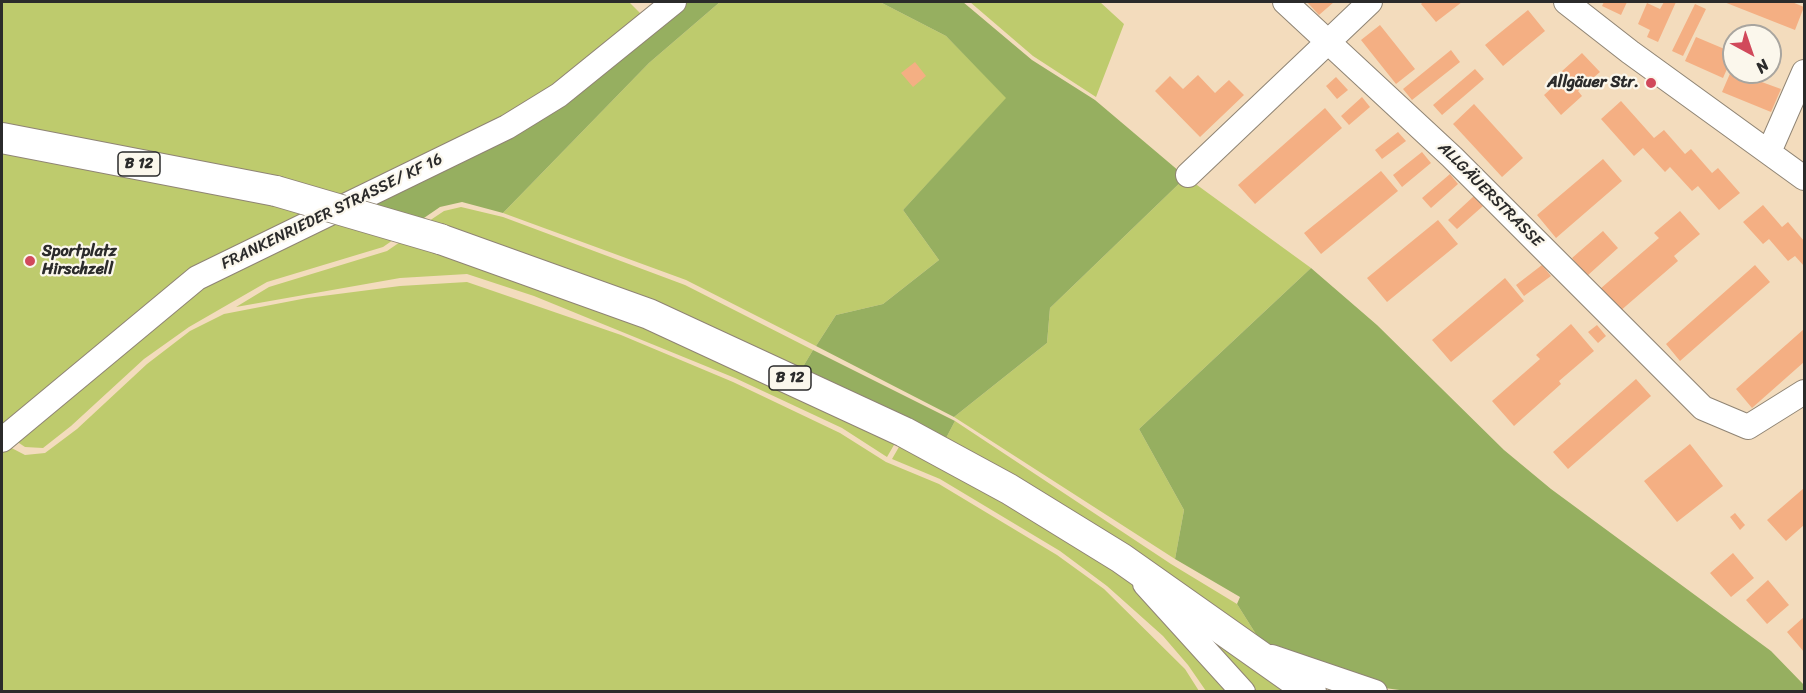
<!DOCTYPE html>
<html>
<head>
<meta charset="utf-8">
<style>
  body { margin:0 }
  #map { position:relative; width:1806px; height:693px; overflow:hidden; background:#f3dcbd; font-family:Sriracha,sans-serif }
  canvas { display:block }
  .frame { position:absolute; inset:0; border:3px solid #2b2b2b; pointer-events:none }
  .north { position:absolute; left:1722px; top:24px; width:60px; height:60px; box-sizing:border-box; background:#fbf7ec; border:2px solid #a8a59f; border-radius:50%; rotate:140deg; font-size:16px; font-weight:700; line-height:24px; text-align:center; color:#2b2b2b }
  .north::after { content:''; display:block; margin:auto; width:21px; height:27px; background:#d1495b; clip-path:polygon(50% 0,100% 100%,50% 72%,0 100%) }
</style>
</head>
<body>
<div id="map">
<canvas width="1806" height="693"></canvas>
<div class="frame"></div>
<div class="north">N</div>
</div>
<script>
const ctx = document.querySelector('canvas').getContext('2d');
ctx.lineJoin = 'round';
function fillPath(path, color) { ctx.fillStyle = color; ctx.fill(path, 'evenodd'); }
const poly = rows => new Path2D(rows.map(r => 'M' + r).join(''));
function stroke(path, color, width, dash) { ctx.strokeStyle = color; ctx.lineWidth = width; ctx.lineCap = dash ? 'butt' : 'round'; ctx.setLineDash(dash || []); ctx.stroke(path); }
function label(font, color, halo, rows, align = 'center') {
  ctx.font = font + ' Sriracha,sans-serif'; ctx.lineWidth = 4.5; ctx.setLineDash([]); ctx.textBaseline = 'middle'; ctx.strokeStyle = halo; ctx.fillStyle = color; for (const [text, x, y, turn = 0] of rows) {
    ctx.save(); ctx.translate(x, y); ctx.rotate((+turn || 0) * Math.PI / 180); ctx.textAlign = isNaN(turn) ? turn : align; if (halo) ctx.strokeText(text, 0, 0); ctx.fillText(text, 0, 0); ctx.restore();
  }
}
const green = poly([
  [2,2,629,2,646,19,556,90,350,197,2,128],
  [720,2,880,2,946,36,1007,98,903,210,939,260,883,304,836,315,816,346,686,280,503,213,649,63],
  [970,2,1100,2,1124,24,1096,97,1033,56],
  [2,151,315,213,284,230,2,431],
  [1186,177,1311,268,1139,429,1184,510,1175,559,954,417,1047,343,1050,308],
  [461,207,503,217,685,285,813,350,801,370,429,221,444,211],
  [330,219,396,238,383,247,267,282,189,327,144,359,71,426,43,448,25,447,13,439,200,283],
  [403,240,541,282,898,438,887,457,842,428,735,378,534,296,467,274,400,278,236,307,269,287,387,251],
  [467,282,621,335,733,382,840,433,886,462,939,484,1057,555,1104,589,1185,669,1199,691,2,691,2,443,25,455,45,453,77,429,147,364,190,331,224,314,307,298,400,286],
  [955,421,1171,564,1237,604,1264,647,945,440],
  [903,440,1115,566,1236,691,1206,691,1188,665,1163,636,1107,586,1060,551,940,479,892,459],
  [1177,606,1298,691,1249,691]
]);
const forest = poly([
  [683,2,720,2,649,63,503,213,462,202,440,207,421,220,362,202,511,134],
  [880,2,963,2,1032,60,1095,100,1186,177,1050,308,1047,343,954,417,816,346,836,315,883,304,939,260,903,210,1006,98,946,36],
  [1311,268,1377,325,1504,450,1551,489,1771,651,1804,685,1804,691,1407,691,1377,687,1264,647,1237,604,1240,597,1175,559,1184,510,1139,429],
  [813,350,955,421,945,440,801,370]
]);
const building = poly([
  [1307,2,1334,2,1319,15],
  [1423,2,1462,2,1436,22,1421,4],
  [1604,2,1627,2,1621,15,1602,6],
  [1664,2,1676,2,1658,42,1647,37,1650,30,1638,24,1647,3,1660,9],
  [1724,2,1792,2,1804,7,1795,30],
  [1695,4,1706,9,1683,56,1672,51],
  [1528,10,1545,31,1503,66,1485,45],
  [1380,25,1415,69,1396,84,1361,40],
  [1696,37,1734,53,1723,78,1685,61],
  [1451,50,1460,62,1412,100,1403,89],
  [1582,53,1600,72,1578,91,1582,96,1561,115,1544,95,1565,76,1561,72],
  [915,62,926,76,913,87,901,73],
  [1475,69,1484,79,1442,115,1433,105],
  [1732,69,1734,72,1781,89,1771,112,1722,92],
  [1198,75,1215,93,1229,80,1244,95,1200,137,1155,91,1170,76,1183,89],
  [1336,77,1348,90,1337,99,1326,86],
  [1362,97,1370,107,1349,125,1341,116],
  [1621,101,1654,138,1664,130,1685,154,1691,149,1712,173,1718,168,1740,193,1719,210,1698,186,1692,191,1670,167,1665,172,1643,148,1634,156,1601,119],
  [1474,104,1523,158,1502,177,1453,124],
  [1325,108,1342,128,1255,204,1238,185],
  [1398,132,1406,141,1382,159,1375,150],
  [1422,152,1431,163,1402,187,1393,175],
  [1603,159,1622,181,1556,238,1537,215],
  [1381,171,1398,191,1321,254,1304,233],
  [1450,174,1458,184,1431,208,1422,198],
  [1474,196,1483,206,1457,229,1448,220],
  [1763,205,1782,227,1788,222,1804,241,1804,266,1795,256,1788,261,1769,239,1763,244,1743,222],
  [1680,211,1700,234,1674,256,1678,261,1619,312,1600,289,1659,238,1654,233],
  [1438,220,1458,244,1387,302,1367,278],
  [1603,231,1618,248,1587,276,1572,258],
  [1542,265,1551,276,1524,296,1516,285],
  [1755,265,1770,282,1680,361,1666,344],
  [1505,278,1524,301,1451,362,1432,340],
  [1571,324,1594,351,1559,381,1561,384,1514,426,1492,401,1540,359,1536,355],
  [1597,325,1606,336,1598,343,1588,332],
  [1804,329,1804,362,1752,408,1736,389],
  [1636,379,1651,396,1568,469,1553,452],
  [1690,444,1723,486,1677,522,1644,481],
  [1804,488,1804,525,1786,541,1767,520],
  [1735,513,1745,525,1740,530,1730,517],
  [1733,553,1754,578,1731,597,1710,573],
  [1768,580,1789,605,1767,624,1746,600],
  [1804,617,1804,652,1787,632]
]);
const minor = poly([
  [1285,2,1452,157,1703,408,1748,427,1804,392],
  [1566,2,1630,52,1804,178],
  [1769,152,1804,72],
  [1188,175,1370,2],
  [2,440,197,278,507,127,559,95,674,2],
  [1145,584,1243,692],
  [1272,657,1375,692]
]);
const major = poly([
  [2,138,276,191],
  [440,239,649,314,904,432,1009,489,1121,558,1311,692]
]);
const majorBridge = poly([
  [276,191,440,239]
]);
const markers = [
  [1651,83,6,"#d1495b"],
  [30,261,6,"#d1495b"]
];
const shields = [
  [139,164,42],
  [790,378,42]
];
const shieldNames = [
  ["B 12",139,164],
  ["B 12",790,378]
];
const poiNames = [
  ["Allgäuer Str.",1639,83],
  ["Sportplatz",42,252,"left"],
  ["Hirschzell",42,270,"left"]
];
const streetNames = [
  ["ALLGÄUERSTRASSE",1490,195,45],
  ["FRANKENRIEDER STRASSE/ KF 16",332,212,-26]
];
fillPath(green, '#becb6d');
fillPath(forest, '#96af60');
fillPath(building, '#f4af83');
stroke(minor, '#8f8474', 26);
stroke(major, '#8f8474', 32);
stroke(minor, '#fff', 24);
stroke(major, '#fff', 30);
stroke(majorBridge, '#8f8474', 32, []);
stroke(majorBridge, '#fff', 30);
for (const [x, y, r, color] of markers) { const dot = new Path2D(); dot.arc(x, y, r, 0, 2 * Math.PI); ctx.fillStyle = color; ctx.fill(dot); stroke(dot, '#fbf7ec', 2); }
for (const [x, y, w] of shields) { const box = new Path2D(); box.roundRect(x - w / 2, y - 12, w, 24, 4.5); ctx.fillStyle = '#fbf7ec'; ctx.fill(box); stroke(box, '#2b2b2b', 1.5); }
label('bold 15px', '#2b2b2b', null, shieldNames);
label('bold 16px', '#2b2b2b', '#fbf7ec', poiNames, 'right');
label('16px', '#2b2b2b', '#fbf7ec', streetNames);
</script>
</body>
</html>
